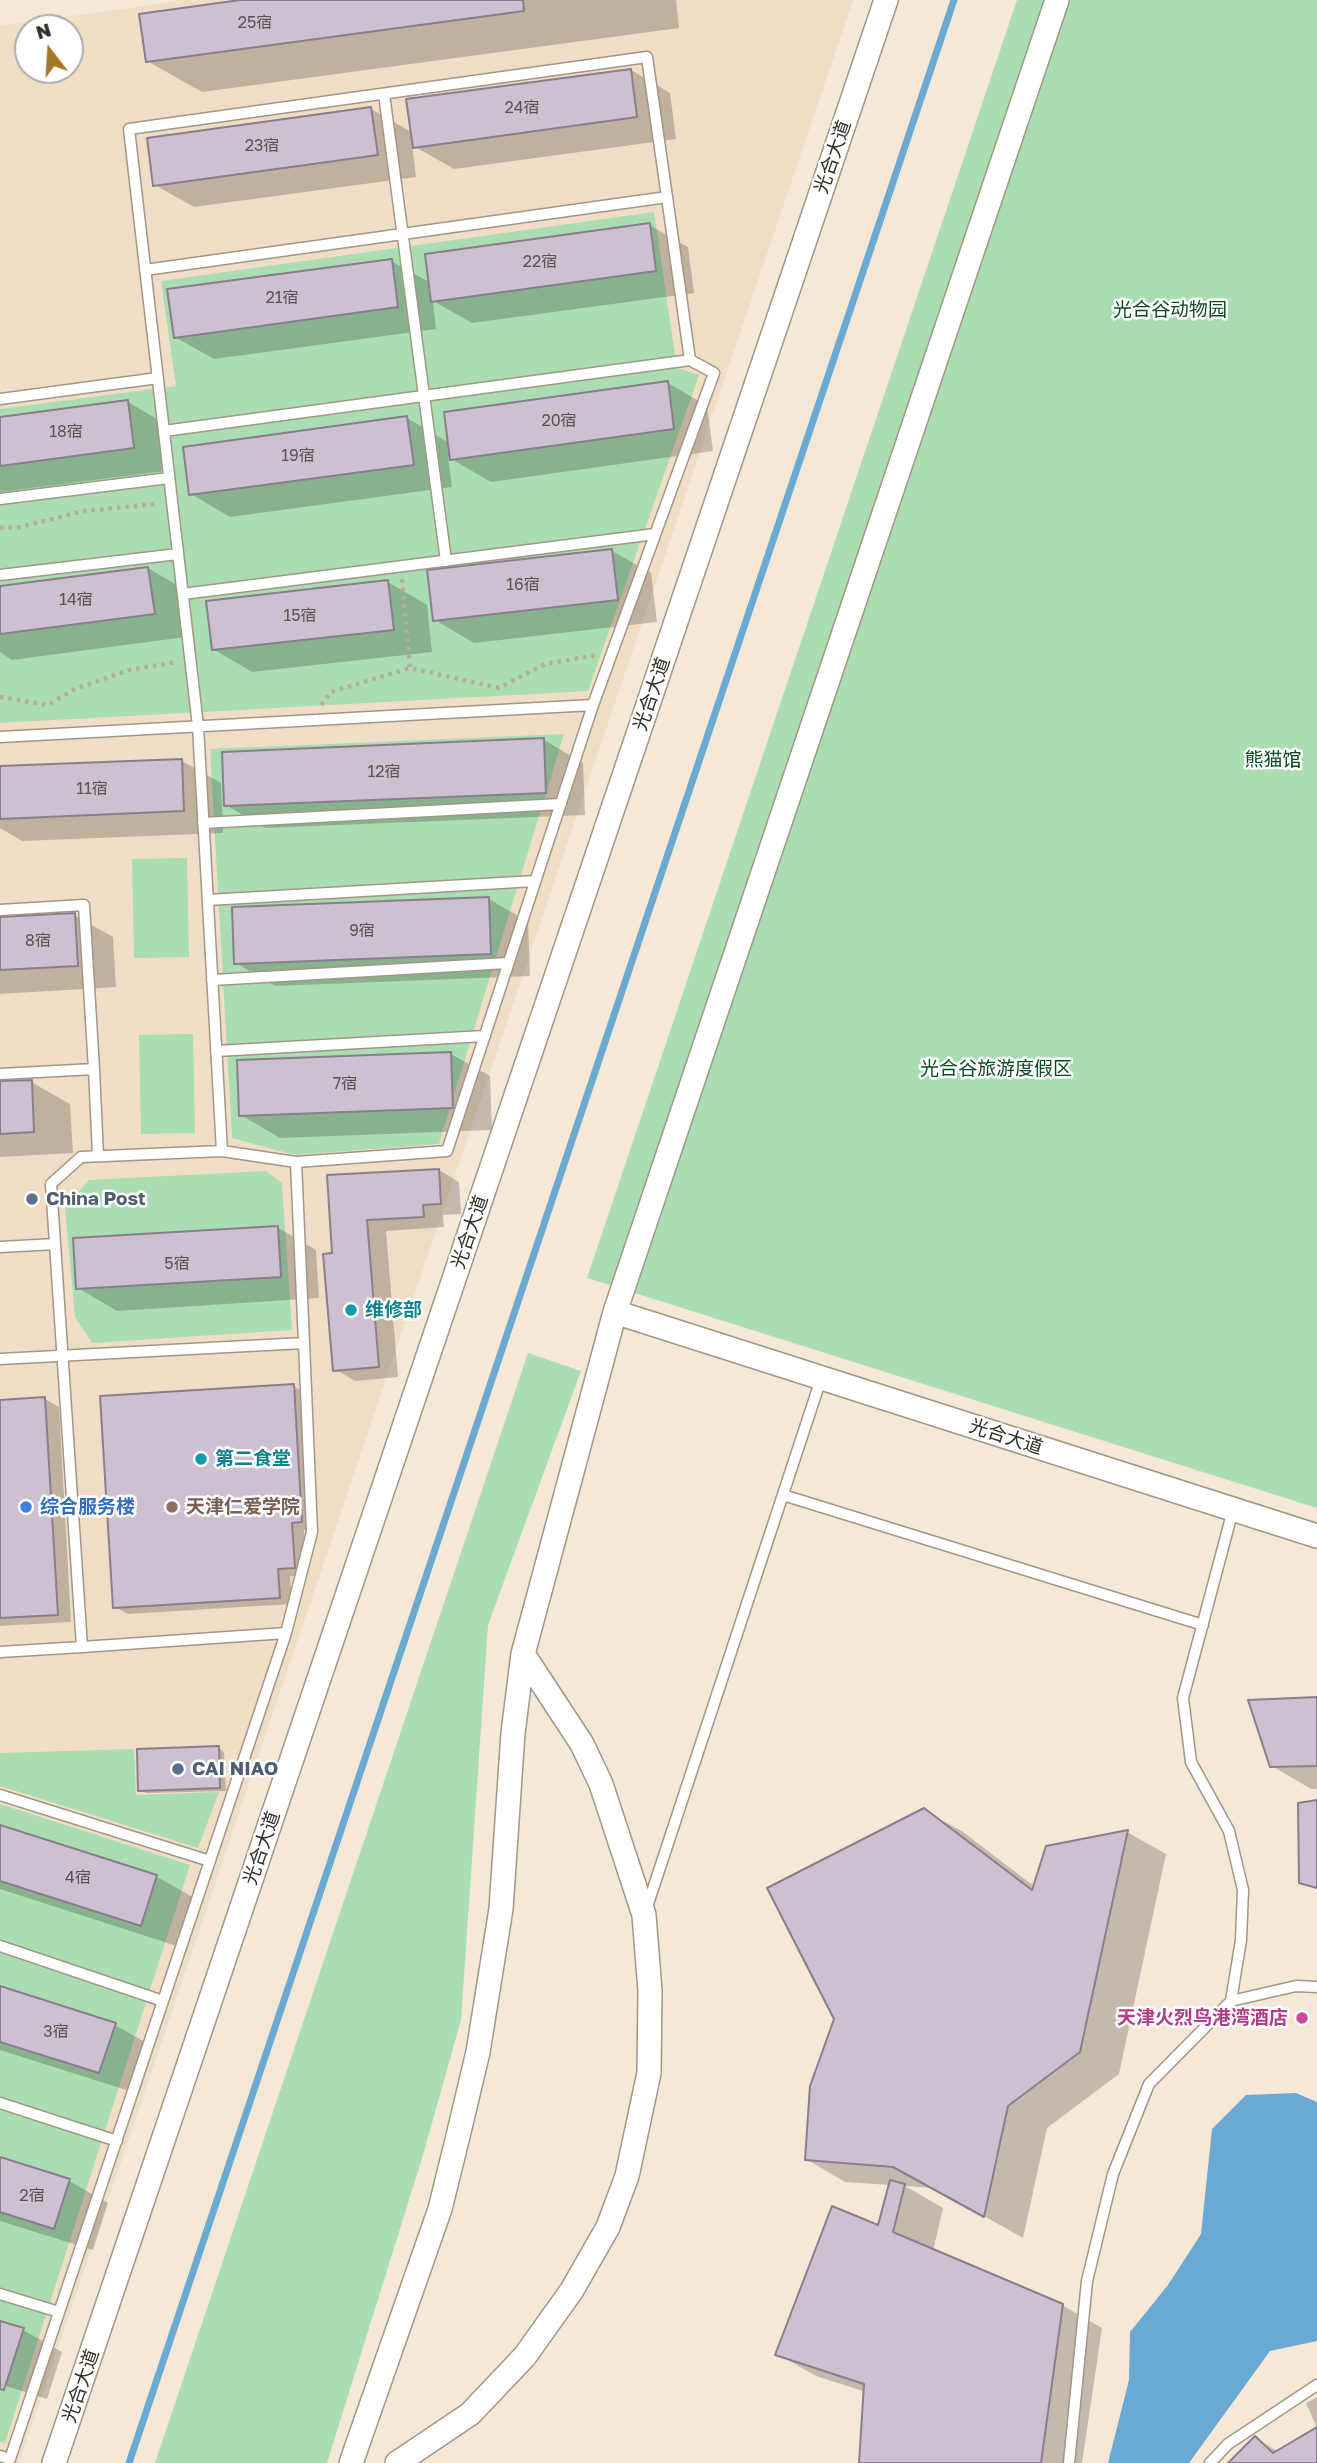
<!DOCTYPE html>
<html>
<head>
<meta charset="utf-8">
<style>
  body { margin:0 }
  #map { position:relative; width:1317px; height:2463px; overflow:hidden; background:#f5e8d7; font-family:"Golos Text",sans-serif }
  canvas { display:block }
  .north { position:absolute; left:14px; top:14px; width:70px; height:70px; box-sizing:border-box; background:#fff; border:2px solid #adaba9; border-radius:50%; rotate:343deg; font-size:19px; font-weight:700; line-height:28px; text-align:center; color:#332e28 }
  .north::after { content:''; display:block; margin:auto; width:24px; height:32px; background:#a37728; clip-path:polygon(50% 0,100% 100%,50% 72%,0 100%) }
</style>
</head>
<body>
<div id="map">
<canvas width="1317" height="2463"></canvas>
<div class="north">N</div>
</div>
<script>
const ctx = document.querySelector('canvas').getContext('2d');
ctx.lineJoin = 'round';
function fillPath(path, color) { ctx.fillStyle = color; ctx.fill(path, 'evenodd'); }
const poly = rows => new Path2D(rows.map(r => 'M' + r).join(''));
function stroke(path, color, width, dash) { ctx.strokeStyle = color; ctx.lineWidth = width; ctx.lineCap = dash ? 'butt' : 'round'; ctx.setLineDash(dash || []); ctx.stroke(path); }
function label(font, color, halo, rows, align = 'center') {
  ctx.font = font + ' "Golos Text","Noto Sans SC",sans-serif'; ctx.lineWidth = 5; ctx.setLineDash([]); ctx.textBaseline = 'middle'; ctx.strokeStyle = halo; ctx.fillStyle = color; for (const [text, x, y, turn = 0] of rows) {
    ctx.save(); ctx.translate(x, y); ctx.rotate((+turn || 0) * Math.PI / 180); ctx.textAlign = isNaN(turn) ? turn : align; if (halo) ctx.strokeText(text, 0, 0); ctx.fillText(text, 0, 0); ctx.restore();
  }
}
const built = poly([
  [186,0,853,0,19,2463,0,2463,0,26],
  [28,28,70,28,70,70,28,70]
]);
const green = poly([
  [1017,0,1317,0,1317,1508,587,1278],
  [654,212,677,368,699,375,588,691,0,723,0,409,176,386,161,281],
  [564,734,439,1144,295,1155,232,1138,210,749],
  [187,858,189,957,134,958,132,859],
  [193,1034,195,1133,141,1134,139,1035],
  [266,1171,282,1183,292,1330,92,1343,75,1317,65,1207,89,1180],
  [528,1353,581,1371,488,1625,461,2020,423,2155,327,2463,155,2463],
  [134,1749,136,1795,219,1792,198,1848,0,1786,0,1753],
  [0,1804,190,1865,5,2443,0,2442]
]);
const water = poly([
  [1296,2093,1317,2102,1317,2341,1270,2351,1189,2463,1108,2463,1129,2380,1130,2332,1168,2285,1201,2234,1212,2129,1246,2095]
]);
const shadow = poly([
  [254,0,676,0,679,28,202,92,147,61],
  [631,70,670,93,676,139,454,169,412,145,416,177,194,207,155,185,371,109,413,133],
  [649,225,688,247,694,293,472,323,433,301,436,329,214,359,175,337,391,261,431,283],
  [668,383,707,406,713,451,491,482,448,457,452,487,230,517,191,494,407,418,449,443],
  [128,402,167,425,173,470,0,492,0,419],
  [612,551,651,573,657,622,474,643,435,620],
  [148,568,187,591,193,636,12,660,0,652,0,588],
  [388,582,427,605,432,652,252,672,213,649],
  [544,740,583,763,585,815,265,828,226,805],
  [182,761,221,783,223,833,22,841,0,828,0,768],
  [489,899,528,922,530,976,275,986,236,963],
  [74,915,113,937,116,987,0,994,0,919],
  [451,1054,490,1076,492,1130,280,1138,241,1115],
  [31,1082,70,1104,73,1153,0,1157,0,1083],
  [439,1170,459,1182,461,1214,443,1215,444,1227,386,1231,398,1377,355,1381,335,1369,329,1177],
  [277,1227,316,1250,319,1298,117,1311,78,1288],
  [293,1386,306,1393,314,1529,304,1530,307,1575,290,1576,292,1604,128,1614,115,1607],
  [45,1399,59,1407,71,1622,0,1626,0,1402],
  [1317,1699,1317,1789,1311,1789,1272,1766],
  [218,1748,224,1752,226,1791,146,1793,140,1790],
  [924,1810,963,1832,1035,1887,1127,1832,1166,1854,1119,2074,1047,2128,1023,2238,934,2188,905,2186,943,2208,933,2251,1062,2305,1102,2328,1082,2463,861,2463,866,2392,816,2376,777,2354,879,2228,890,2185,845,2182,806,2159],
  [0,1827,157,1877,196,1899,180,1947,0,1889],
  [0,1988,115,2025,154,2047,139,2094,0,2050],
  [0,2159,69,2181,108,2203,93,2250,0,2221],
  [0,2322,23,2330,62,2352,47,2399,0,2384],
  [1317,2397,1317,2428,1306,2403],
  [1317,2429,1317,2463,1231,2463,1255,2438,1279,2452]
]);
const stream = poly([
  [129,2463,954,0]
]);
const building = poly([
  [240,0,523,0,524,11,146,62,139,14,240,0],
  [631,69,637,117,413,148,406,99,631,69],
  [371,107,378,155,153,186,147,138,371,107],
  [650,223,656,271,431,302,425,254,650,223],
  [392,259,398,307,174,338,167,289,392,259],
  [668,381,674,429,450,460,444,412,668,381],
  [128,400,134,448,0,466,0,417,128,400],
  [407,416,414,465,189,495,183,447,407,416],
  [612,549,618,600,433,621,427,570,612,549],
  [148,567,155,614,0,634,0,586,148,567],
  [388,580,394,630,212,650,206,601,388,580],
  [544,738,546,793,224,806,222,752,544,738],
  [182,759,184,811,0,819,0,766,182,759],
  [489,897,491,954,234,964,232,907,489,897],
  [75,913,78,966,0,970,0,917,75,913],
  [451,1052,453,1108,239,1116,237,1060,451,1052],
  [32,1080,34,1132,0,1134,0,1081,32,1080],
  [439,1169,441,1204,423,1205,424,1217,367,1220,379,1367,333,1371,323,1254,332,1253,327,1175,439,1169],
  [278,1226,281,1277,76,1289,73,1238,278,1226],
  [294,1384,302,1522,292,1523,295,1568,278,1569,280,1598,113,1608,100,1396,294,1384],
  [45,1397,58,1615,0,1618,0,1400,45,1397],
  [1317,1697,1317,1766,1270,1767,1248,1700,1317,1697],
  [219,1746,220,1788,138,1791,137,1749,219,1746],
  [1317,1800,1317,1888,1299,1883,1298,1803,1317,1800],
  [924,1808,1032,1890,1046,1846,1128,1830,1080,2052,1008,2106,984,2217,893,2167,805,2160,810,2086,834,2019,767,1888,924,1808],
  [0,1825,157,1875,141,1926,0,1881,0,1825],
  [0,1986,116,2023,99,2073,0,2042,0,1986],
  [0,2157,70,2179,54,2229,0,2212,0,2157],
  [890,2180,905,2184,893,2232,1063,2304,1041,2463,859,2463,864,2384,775,2355,832,2206,878,2225,890,2180],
  [0,2321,24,2328,4,2390,0,2389,0,2321],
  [1317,2427,1317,2463,1228,2463,1255,2436,1273,2453,1317,2427]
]);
const path = poly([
  [0,528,20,527,84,511,157,504],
  [402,579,410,668],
  [0,697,48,705,75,689,129,670,176,662],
  [321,705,331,692,410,668,499,688,545,664,597,655]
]);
const service = poly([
  [384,94,446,561],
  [145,270,667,197,690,360,714,373,593,705,447,1151,296,1162],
  [0,399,158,378],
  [164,431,690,360],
  [0,499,169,478],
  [0,575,178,554],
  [183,594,655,534],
  [0,737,593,705],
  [203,823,561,804],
  [208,900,535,881],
  [0,910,84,905,94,1069],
  [212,980,508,963],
  [216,1051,485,1036],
  [0,1074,94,1069,98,1156],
  [0,1247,55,1244],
  [0,1359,304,1343,296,1162,222,1151],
  [783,1495,1203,1625],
  [82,1647,286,1633,312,1532,304,1343],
  [0,1652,82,1647,51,1184,81,1157,222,1151,198,726,129,129,647,57,667,197],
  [0,1795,210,1861],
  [647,1907,821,1379],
  [0,1946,163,2001],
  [1231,2001,1241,1940,1243,1890,1229,1831,1191,1762,1183,1698,1233,1510],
  [0,2103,117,2141],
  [0,2294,59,2312],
  [0,2456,10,2459,286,1633],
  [1069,2463,1087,2281,1113,2174,1149,2084,1231,2001,1296,1986,1317,1987],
  [1210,2463,1228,2444,1317,2385]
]);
const tertiary = poly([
  [615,1312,1317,1536],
  [54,2463,886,0],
  [351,2463,440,2209,459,2132,478,2052,501,1909,513,1733,523,1654,615,1312,1057,0],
  [397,2463,470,2414,525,2356,572,2290,608,2227,627,2176,649,2073,650,1991,644,1915,601,1784,582,1744,523,1654]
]);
const markers = [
  [32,1199,7,"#5c6f8a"],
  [351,1310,7,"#0f9aa8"],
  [201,1459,7,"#0f9aa8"],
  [26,1507,7,"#3f7fe0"],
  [172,1507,7,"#8d6e63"],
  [178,1769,7,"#5c6f8a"],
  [1302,2018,7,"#d1479c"]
];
const numberNames = [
  ["25宿",255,23],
  ["24宿",522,108],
  ["23宿",262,146],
  ["22宿",540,262],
  ["21宿",282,298],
  ["20宿",559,421],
  ["18宿",66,432],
  ["19宿",298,456],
  ["16宿",523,585],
  ["14宿",76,600],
  ["15宿",300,616],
  ["12宿",384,772],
  ["11宿",92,789],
  ["9宿",362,931],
  ["8宿",38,941],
  ["7宿",345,1084],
  ["5宿",177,1264],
  ["4宿",78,1878],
  ["3宿",56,2032],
  ["2宿",32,2196]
];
const streetNames = [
  ["光合大道",833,157,-71],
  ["光合大道",652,694,-71],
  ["光合大道",470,1232,-71],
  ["光合大道",1006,1437,18],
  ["光合大道",262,1848,-71],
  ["光合大道",81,2386,-71]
];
const parkNames = [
  ["光合谷动物园",1170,310],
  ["熊猫馆",1273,760],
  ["光合谷旅游度假区",996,1069]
];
const serviceNames = [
  ["China Post",46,1199],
  ["CAI NIAO",192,1769]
];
const cultureNames = [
  ["维修部",365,1310],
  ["第二食堂",215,1459]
];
const shopNames = [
  ["综合服务楼",40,1507]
];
const educationNames = [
  ["天津仁爱学院",186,1507]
];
const hotelNames = [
  ["天津火烈鸟港湾酒店",1288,2018]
];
fillPath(built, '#f0ddc6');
fillPath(green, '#aadeb2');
fillPath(water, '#6aa9d2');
fillPath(shadow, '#0003');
stroke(stream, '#6aa9d2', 7);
fillPath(building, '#cdc1d1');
stroke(building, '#897e8d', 2);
stroke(service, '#a29686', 13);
stroke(tertiary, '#a29686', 26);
stroke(path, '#b7ac9f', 4.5, [3.5, 5]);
stroke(service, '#fff', 10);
stroke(tertiary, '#fff', 23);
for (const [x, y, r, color] of markers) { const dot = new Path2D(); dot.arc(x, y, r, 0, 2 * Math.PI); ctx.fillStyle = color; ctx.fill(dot); stroke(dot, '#fff', 2.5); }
label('16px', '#5a5352', null, numberNames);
label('19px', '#332e28', '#fff', streetNames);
label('19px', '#0a4a1e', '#fff', parkNames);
label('bold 19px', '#4e5e75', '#fff', serviceNames, 'left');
label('bold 19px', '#0d838f', '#fff', cultureNames, 'left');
label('bold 19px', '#366cbe', '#fff', shopNames, 'left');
label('bold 19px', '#785e54', '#fff', educationNames, 'left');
label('bold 19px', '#b23c85', '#fff', hotelNames, 'right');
</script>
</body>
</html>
